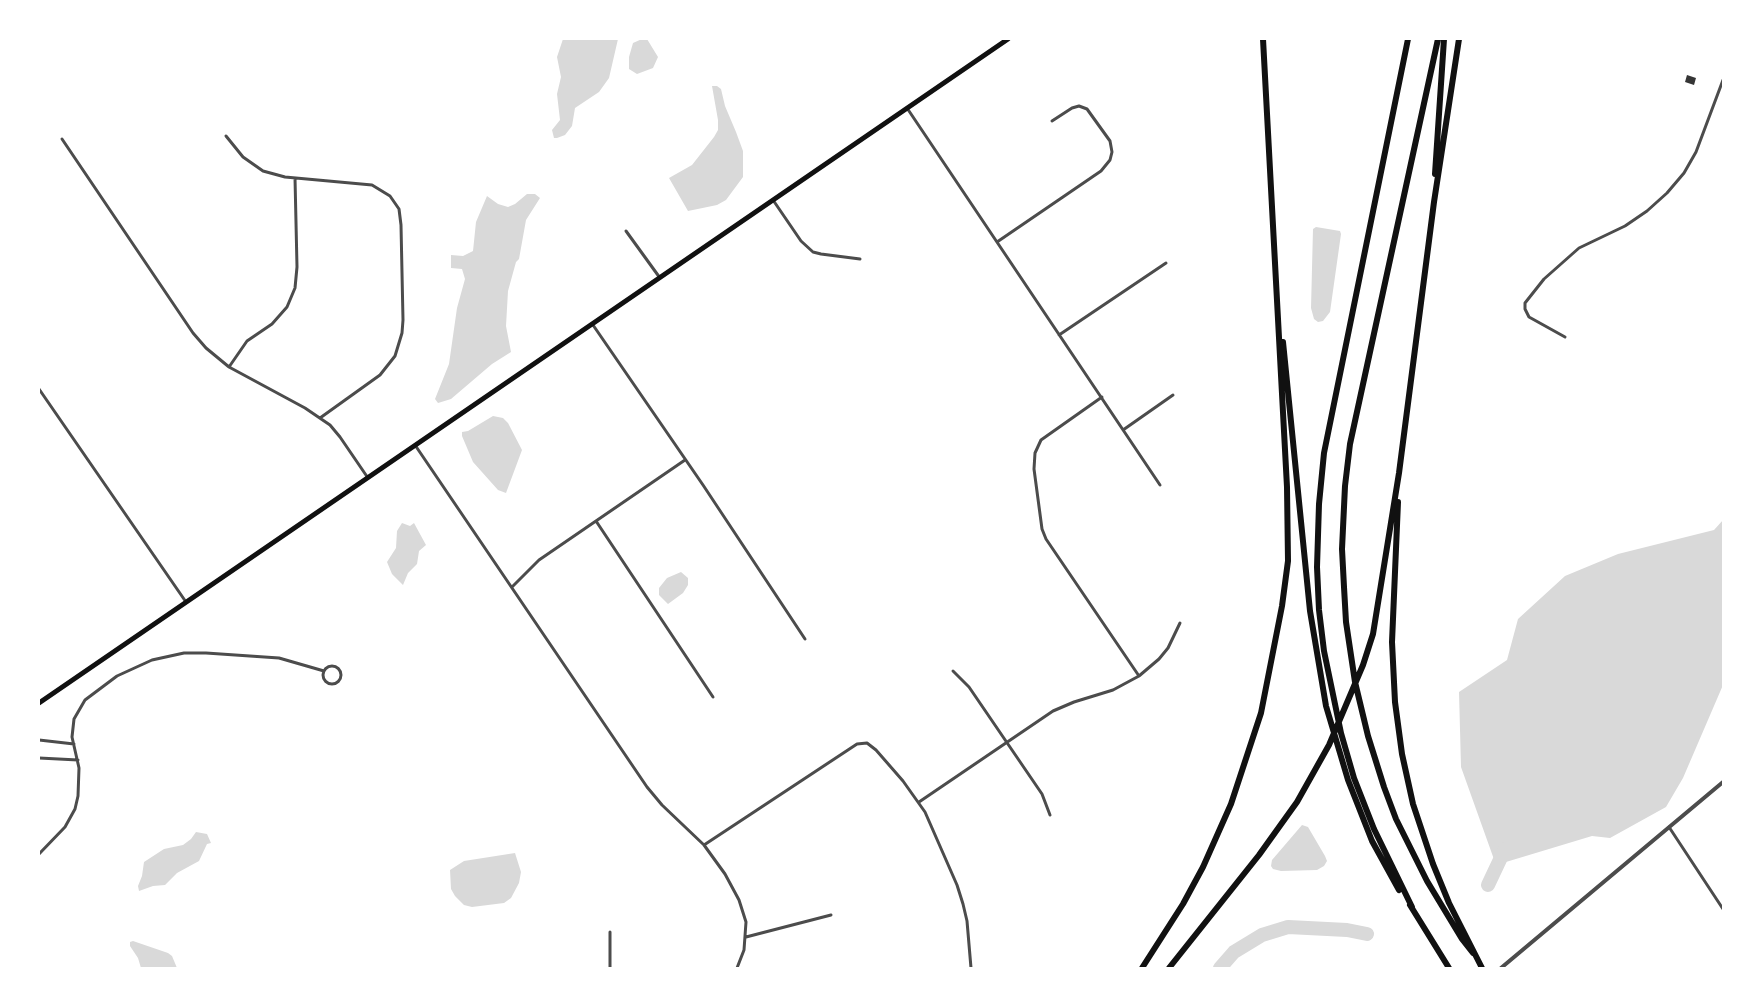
<!DOCTYPE html>
<html>
<head>
<meta charset="utf-8">
<style>
  body { margin:0 }
  #map { position:relative; width:1762px; height:1007px; overflow:hidden; background:#fff; font-family:"Source Sans 3",sans-serif }
  canvas { display:block }
  .frame { position:absolute; inset:0; border:40px solid #fff; pointer-events:none }
</style>
</head>
<body>
<div id="map">
<canvas width="1762" height="1007"></canvas>
<div class="frame"></div>
</div>
<script>
const ctx = document.querySelector('canvas').getContext('2d');
ctx.lineJoin = 'round';
function fillPath(path, color) { ctx.fillStyle = color; ctx.fill(path, 'evenodd'); }
const poly = rows => new Path2D(rows.map(r => 'M' + r).join(''));
function stroke(path, color, width, dash) { ctx.strokeStyle = color; ctx.lineWidth = width; ctx.lineCap = dash ? 'butt' : 'round'; ctx.setLineDash(dash || []); ctx.stroke(path); }
const water = poly([
  [563,39,618,39,609,78,599,92,575,108,572,126,565,135,557,138,554,138,552,130,560,120,557,94,561,77,557,57],
  [642,39,647,39,658,57,653,68,637,74,629,69,629,57,633,43],
  [712,86,717,86,721,89,725,106,736,132,743,151,743,177,726,200,717,205,688,211,669,178,692,165,714,137,718,130,718,120],
  [527,194,535,194,540,198,526,220,519,259,516,262,508,291,506,326,511,352,492,364,451,399,438,403,435,399,449,364,457,308,465,279,462,269,451,268,451,255,463,256,473,251,476,222,487,196,498,204,508,207,515,204],
  [1316,227,1340,231,1341,234,1330,312,1323,321,1318,322,1314,319,1311,308,1313,229],
  [493,416,503,418,508,423,522,450,506,493,498,490,473,462,462,436,462,432,468,431],
  [1723,520,1723,685,1683,778,1666,807,1610,838,1592,836,1496,865,1461,767,1459,692,1507,660,1518,619,1565,576,1618,554,1714,530],
  [402,523,410,526,414,523,426,545,419,551,417,564,408,573,403,585,392,574,387,562,396,548,397,531],
  [681,572,688,578,688,585,683,593,668,604,659,595,659,588,667,578],
  [1302,825,1308,827,1325,856,1327,861,1324,866,1317,870,1281,871,1273,869,1271,866,1272,860],
  [196,832,207,834,211,843,207,844,199,861,177,873,165,885,153,886,139,891,138,886,142,876,144,862,164,849,183,845,191,839],
  [515,853,521,872,519,883,511,898,504,903,472,907,464,905,455,896,451,889,450,870,464,861],
  [133,941,168,953,172,956,177,968,141,968,138,958,130,946,130,942]
]);
const river = poly([
  [1488,885,1505,849],
  [1220,968,1234,952,1262,935,1288,927,1347,930,1367,934]
]);
const building = poly([
  [1687,75,1696,78,1694,85,1685,82]
]);
const minor = poly([
  [907,108,1160,485],
  [226,136,243,157,263,171,285,177,372,185,390,196,399,209,401,225,403,320,402,333,395,356,380,375,320,418],
  [62,139,193,333,206,348,229,367,305,408,330,425,340,437,368,478],
  [773,200,801,241,813,252,821,254,860,259],
  [626,231,660,278],
  [997,242,1101,171,1110,160,1112,152,1110,141,1087,109,1079,106,1072,108,1052,121],
  [593,325,703,485,805,639],
  [1059,335,1166,263],
  [1565,337,1529,317,1525,309,1525,303,1544,279,1579,248,1625,226,1647,211,1667,193,1684,173,1696,152,1723,80],
  [229,367,247,341,272,324,287,307,295,288,297,267,295,178],
  [39,389,186,602],
  [1102,397,1041,440,1035,453,1034,469,1042,529,1046,539,1139,676],
  [1123,430,1173,395],
  [415,445,647,787,662,805,704,845,725,874,739,900,746,922,744,950,737,968],
  [596,521,713,697],
  [512,587,539,560,685,460],
  '323 675a9 9 0 1 1 18 0a9 9 0 1 1-18 0Z',
  [953,671,969,687,1042,794,1050,815],
  [39,740,74,744],
  [39,758,78,760],
  [919,802,1053,711,1074,702,1113,690,1139,676,1159,659,1168,648,1180,623],
  [1669,827,1723,909],
  [704,845,857,744,867,743,876,750,903,781,925,812,957,885,963,904,967,921,971,968],
  [39,854,65,827,75,809,78,796,79,768,72,737,74,719,85,700,117,676,152,660,184,653,206,653,279,658,324,671],
  [610,932,610,968],
  [746,937,831,915]
]);
const tertiary = poly([
  [1501,968,1723,782]
]);
const primary = poly([
  [39,703,1008,39]
]);
const motorway = poly([
  [1408,39,1324,453,1319,504,1317,567,1319,610,1324,651,1341,733,1354,778,1374,829,1412,907],
  [1438,39,1350,444,1345,486,1342,549,1344,587,1346,622,1355,682,1368,736,1384,787,1396,819,1427,881,1462,939,1473,953],
  [1435,174,1444,39],
  [1283,342,1310,611,1326,706,1348,780,1372,841,1399,890],
  [1398,502,1392,642,1395,702,1402,754,1413,804,1433,864,1449,903,1482,968],
  [1410,905,1449,968],
  [1142,968,1183,904,1203,867,1231,804,1261,713,1282,606,1288,561,1287,487,1263,39],
  [1169,968,1259,855,1297,802,1329,745,1363,665,1373,634,1399,473,1434,202,1459,39]
]);
fillPath(water, '#d9d9d9');
stroke(river, '#d9d9d9', 14);
fillPath(building, '#353535');
stroke(minor, '#4c4c4c', 3);
stroke(tertiary, '#4c4c4c', 4);
stroke(primary, '#111', 5);
stroke(motorway, '#111', 6);
</script>
</body>
</html>
